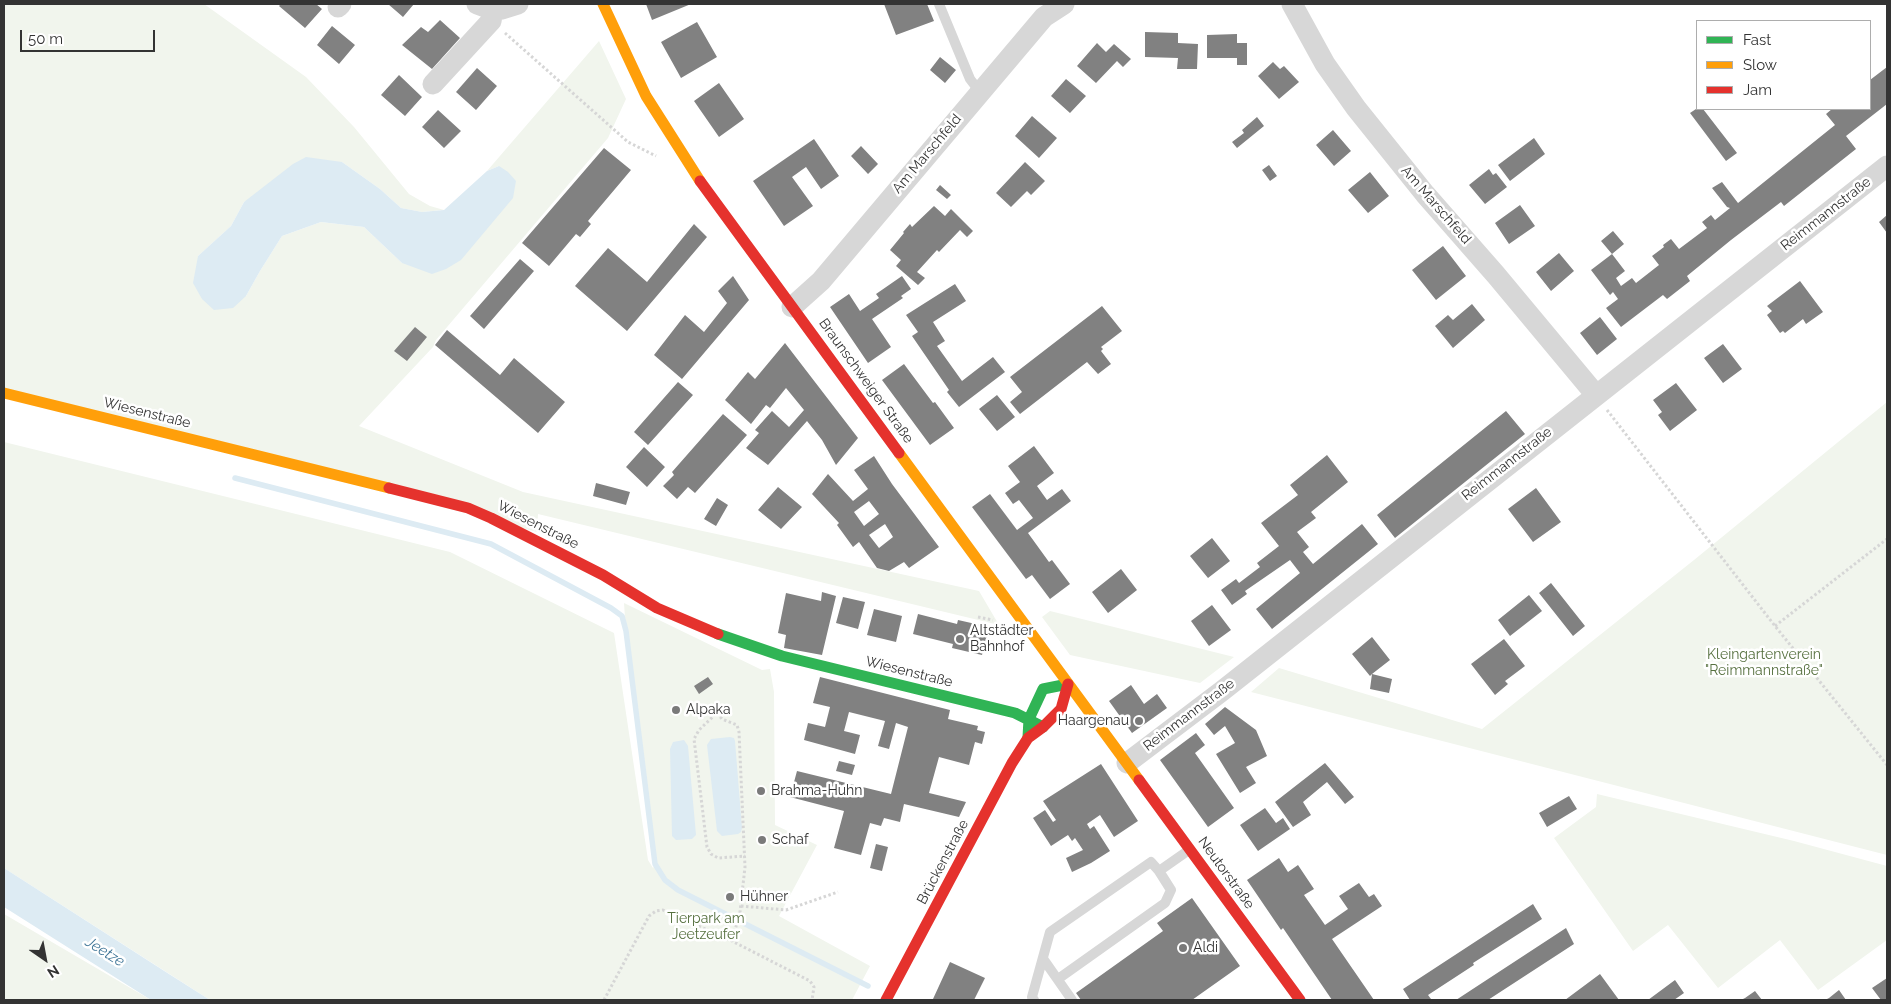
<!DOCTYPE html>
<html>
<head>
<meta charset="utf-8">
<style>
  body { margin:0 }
  #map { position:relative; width:1891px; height:1004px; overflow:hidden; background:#fff; font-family:Raleway,sans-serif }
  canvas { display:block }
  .frame { position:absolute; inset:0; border:5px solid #333; pointer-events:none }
  .legend { position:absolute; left:1696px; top:20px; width:175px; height:90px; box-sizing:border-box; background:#fff; border:1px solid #adadad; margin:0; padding:6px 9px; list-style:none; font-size:15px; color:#333 }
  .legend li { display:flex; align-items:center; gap:10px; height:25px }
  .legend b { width:25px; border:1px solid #adadad }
  .north { position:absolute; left:20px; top:934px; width:50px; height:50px; -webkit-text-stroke:4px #fff; paint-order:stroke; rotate:147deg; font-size:14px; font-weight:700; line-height:20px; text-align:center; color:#333 }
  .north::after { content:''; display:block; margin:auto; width:18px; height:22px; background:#333; clip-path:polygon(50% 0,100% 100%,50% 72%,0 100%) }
  .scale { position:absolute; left:20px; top:30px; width:135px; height:22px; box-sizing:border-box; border:2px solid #333; border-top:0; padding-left:6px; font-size:15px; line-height:18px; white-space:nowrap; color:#333; -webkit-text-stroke:4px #fff; paint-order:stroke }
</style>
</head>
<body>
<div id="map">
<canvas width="1891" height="1004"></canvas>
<div class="frame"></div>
<ul class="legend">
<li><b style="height:6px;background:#30b455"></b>Fast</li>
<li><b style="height:6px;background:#ff9f0a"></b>Slow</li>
<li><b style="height:6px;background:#e5322d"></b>Jam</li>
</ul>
<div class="north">N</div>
<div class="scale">50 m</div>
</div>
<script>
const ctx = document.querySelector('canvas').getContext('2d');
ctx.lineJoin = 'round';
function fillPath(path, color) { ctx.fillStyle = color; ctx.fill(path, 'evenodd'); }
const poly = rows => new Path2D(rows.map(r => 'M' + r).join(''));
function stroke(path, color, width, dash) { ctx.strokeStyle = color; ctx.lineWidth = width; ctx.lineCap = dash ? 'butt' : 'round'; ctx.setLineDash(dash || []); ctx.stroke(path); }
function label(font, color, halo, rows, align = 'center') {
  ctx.font = font + ' Raleway,sans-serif'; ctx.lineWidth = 5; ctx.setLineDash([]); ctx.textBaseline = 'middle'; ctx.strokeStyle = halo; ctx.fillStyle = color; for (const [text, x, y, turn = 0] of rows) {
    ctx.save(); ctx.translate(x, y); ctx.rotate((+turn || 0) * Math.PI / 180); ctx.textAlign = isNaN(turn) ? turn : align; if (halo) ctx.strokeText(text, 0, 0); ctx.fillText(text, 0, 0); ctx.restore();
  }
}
const green = poly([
  [4,4,204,4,306,77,354,127,409,194,430,206,444,210,422,212,401,208,380,189,342,162,244,202,231,226,198,256,246,296,260,271,282,236,321,222,364,227,402,263,499,166,487,171,599,41,626,99,608,138,436,340,433,347,359,426,523,492,979,591,999,625,538,514,537,532,4,390],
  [1887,402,1887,855,1251,692,1279,668,1482,729,1694,560],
  [4,442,450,552,614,633,648,860,653,868,656,863,625,618,624,603,762,670,770,669,774,692,775,825,817,845,779,916,870,966,852,1000,210,1000,4,868],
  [1050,611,1234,657,1200,683,1070,655,1042,617],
  [1597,794,1794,841,1887,866,1887,940,1818,990,1780,940,1718,988,1668,925,1633,951,1554,838,1596,807],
  [4,914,151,1000,4,1000]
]);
const water = poly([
  [306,157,342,162,380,189,401,208,422,212,444,210,487,171,499,166,508,172,516,181,513,198,461,260,446,269,432,274,402,263,364,227,321,222,282,236,260,271,246,296,233,308,214,310,202,299,193,283,198,256,231,226,244,202,293,164],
  [730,737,734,738,735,741,742,828,741,832,738,834,722,836,717,831,707,745,711,739],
  [684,740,688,746,696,835,692,839,676,840,672,836,670,749,673,742],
  [4,868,169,974,210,1000,151,1000,4,907]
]);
const stream = poly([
  [235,478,491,544,611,608,622,616,626,631,655,864,665,880,678,890,868,986]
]);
const building = poly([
  [281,4,316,4,322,9,305,28,279,6],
  [388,4,414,4,403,17],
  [646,4,691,4,652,20],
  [884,4,927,4,934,21,896,35],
  [440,20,460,38,432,69,402,45,421,27,428,32],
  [697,22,717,57,681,78,661,42],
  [332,26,355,45,339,64,317,45],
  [1145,32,1178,33,1178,43,1198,44,1197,69,1177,69,1178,58,1145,57],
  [1237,34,1237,43,1247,43,1247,65,1237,65,1237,58,1207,58,1207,35],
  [1097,43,1106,52,1114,44,1131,59,1123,67,1117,61,1096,83,1077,66],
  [940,57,956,70,945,83,930,70],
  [1273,62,1280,69,1284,66,1299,82,1279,99,1258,76],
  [1887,67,1887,104,1846,136,1856,149,1784,206,1781,202,1731,240,1687,276,1690,281,1667,299,1663,295,1621,327,1606,308,1618,299,1613,292,1610,295,1591,270,1612,254,1625,271,1616,278,1621,286,1632,278,1636,283,1659,265,1652,256,1664,247,1663,245,1671,239,1679,249,1707,228,1702,222,1711,215,1715,220,1730,208,1727,207,1712,188,1722,182,1738,203,1835,125,1826,114,1832,109,1870,109,1870,80],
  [477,68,497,86,476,110,456,92],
  [399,75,422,97,405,116,381,95],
  [1066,79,1086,96,1070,113,1051,96],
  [719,83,744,119,719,137,694,101],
  [1696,109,1703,109,1737,153,1726,161,1690,113],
  [438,110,461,131,444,148,422,127],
  [1032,116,1057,138,1039,158,1015,136],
  [1257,117,1264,126,1237,148,1232,142,1244,133,1242,130],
  [1333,130,1351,151,1334,166,1316,145],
  [1534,138,1545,154,1510,181,1498,165],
  [814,139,839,176,821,189,806,167,792,177,813,206,784,226,753,181],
  [861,146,878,164,868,174,851,156],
  [604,148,631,170,588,221,591,224,580,237,576,234,549,266,522,243],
  [1025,162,1045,181,1031,195,1027,191,1011,207,996,193],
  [1269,165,1277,176,1270,181,1262,170],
  [1489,169,1493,175,1496,173,1507,187,1485,204,1469,185],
  [1370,172,1389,196,1368,213,1348,190],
  [940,185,951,195,947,199,936,190],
  [1520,205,1535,226,1509,244,1495,223],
  [934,206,945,216,951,209,973,231,967,237,960,230,939,252,937,250,917,272,925,278,918,285,896,266,901,260,890,250,904,233,903,232,910,224,912,227],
  [1887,215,1887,233,1879,222],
  [694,224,707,237,627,331,575,286,608,248,647,282],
  [1613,231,1624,244,1612,254,1601,241],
  [1443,246,1466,276,1436,300,1412,270],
  [1559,253,1574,271,1551,291,1536,272],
  [520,259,534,271,484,329,470,316],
  [733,276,749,300,682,379,654,355,685,315,704,332,727,303,718,291],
  [902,276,911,289,901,296,903,298,872,319,891,347,868,363,830,307,849,294,860,311,879,298,876,294],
  [1800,281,1823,312,1806,324,1803,319,1785,333,1783,331,1780,333,1767,315,1772,311,1767,306],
  [955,284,966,301,933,322,945,341,937,346,962,381,993,357,1005,372,959,407,947,392,949,390,912,336,918,332,906,315],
  [1472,304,1485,320,1453,348,1435,326,1448,315,1453,320],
  [1102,306,1122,331,1101,347,1103,349,1101,351,1111,364,1098,374,1087,362,1020,414,1010,402,1022,392,1010,377],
  [1600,317,1617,339,1597,355,1580,333],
  [415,327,427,337,407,361,394,351],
  [447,330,500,375,514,358,565,402,538,433,435,345],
  [785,343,858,438,836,465,822,440,807,421,768,465,746,448,759,433,755,430,772,411,789,427,804,410,786,388,770,408,766,405,751,424,725,400,748,372,755,379],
  [1723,344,1742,369,1723,383,1704,358],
  [904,364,933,403,935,402,954,428,930,445,882,380],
  [678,382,693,395,648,445,634,432],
  [1676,383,1697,410,1670,431,1658,415,1662,412,1653,400],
  [997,395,1015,417,997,431,979,409],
  [1506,411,1525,434,1395,538,1377,515],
  [723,414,747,435,695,493,688,487,677,499,663,486,674,475,672,472],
  [1034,446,1054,473,1037,486,1047,500,1062,489,1071,501,1028,533,1049,562,1052,560,1070,584,1050,599,1032,575,1026,579,972,507,990,494,1017,530,1033,518,1019,500,1013,504,1005,493,1020,482,1008,466],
  [644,447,665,467,647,487,626,467],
  [1327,455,1348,482,1311,512,1316,518,1297,532,1309,547,1303,552,1313,564,1362,524,1378,544,1272,629,1256,609,1300,573,1290,560,1245,591,1247,594,1232,605,1221,590,1236,579,1239,583,1260,567,1257,563,1279,546,1261,523,1298,495,1290,485],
  [874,456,892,484,939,547,909,568,904,562,889,571,877,568,859,542,853,547,837,525,839,523,812,494,828,474,853,501,868,489,854,470],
  [869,501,879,514,864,526,854,512],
  [885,524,893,537,879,548,869,535],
  [596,483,630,492,626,505,593,496],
  [778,487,802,507,781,529,758,510],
  [1536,488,1561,522,1533,542,1508,509],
  [717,498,728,505,716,526,704,519],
  [1212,538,1230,561,1208,578,1190,556],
  [1121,569,1137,590,1108,613,1092,592],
  [1551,583,1585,626,1573,636,1539,593],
  [822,592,836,596,822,655,784,648,786,635,778,633,786,593,821,601],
  [1529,595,1542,611,1510,636,1498,620],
  [843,597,865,602,858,629,836,623],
  [1212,605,1231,630,1209,646,1191,621],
  [874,609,902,616,896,642,867,635],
  [918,614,957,624,958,620,989,627,982,655,952,648,953,644,913,634],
  [1372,637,1390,660,1372,674,1392,679,1389,693,1370,689,1372,674,1370,676,1352,654],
  [1504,639,1525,666,1505,681,1508,684,1495,695,1471,664],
  [708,677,713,684,699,694,694,686],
  [820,677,950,710,948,719,978,726,977,730,985,732,982,744,975,742,969,765,939,757,929,793,966,802,959,817,904,804,900,822,884,818,881,826,870,823,861,855,834,848,844,811,790,797,797,771,891,794,908,727,896,723,889,749,878,746,885,721,849,712,844,731,860,735,855,754,804,740,808,723,825,727,830,707,813,703],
  [1131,685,1144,704,1157,694,1167,708,1132,733,1109,701],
  [1225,707,1256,730,1267,756,1246,767,1256,783,1240,793,1216,754,1235,743,1225,726,1214,735,1205,724],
  [1196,733,1205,745,1195,753,1234,808,1208,827,1160,760],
  [839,761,855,765,852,775,836,771],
  [1325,763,1354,797,1345,804,1327,782,1303,802,1311,815,1293,827,1275,802],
  [1101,764,1138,821,1114,837,1100,815,1087,824,1090,829,1094,826,1110,851,1091,863,1072,872,1066,858,1083,850,1075,838,1072,841,1068,835,1051,846,1033,818,1045,810,1053,822,1056,820,1043,801],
  [1569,796,1577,809,1547,827,1539,813],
  [1265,808,1276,823,1283,818,1290,829,1258,851,1240,825],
  [876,844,888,847,882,871,870,868],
  [1279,858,1288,872,1298,865,1314,889,1304,895,1325,925,1348,909,1339,896,1359,883,1369,897,1374,894,1382,906,1332,939,1374,1000,1332,1000,1283,928,1281,930,1247,880],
  [1192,898,1240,966,1192,1000,1081,1000,1076,993,1163,931,1157,923],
  [1533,904,1542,919,1473,963,1474,965,1428,995,1431,999,1429,1000,1410,1000,1403,989],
  [1566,928,1574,944,1491,998,1488,1000,1456,1000],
  [950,962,985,978,974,1000,933,999],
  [1600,974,1619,1000,1565,1000],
  [1887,978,1887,1000,1881,1000,1872,988],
  [1675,980,1684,993,1674,1000,1648,1000],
  [1839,990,1846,1000,1825,1000,1829,998],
  [1755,991,1762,1000,1741,1000,1745,998]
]);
const path = poly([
  [505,33,628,142,656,156],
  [1607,410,1775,626,1887,765],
  [978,617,993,620],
  [1775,626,1887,539],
  [723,707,699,730,694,739,707,847,711,854,718,858,745,856],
  [717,713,722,719,737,725,739,732,745,867,740,912,732,941],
  [741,906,786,910,838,892],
  [604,1000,649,916,656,911,663,910,732,941,810,981,814,987,812,1000]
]);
const lane = poly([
  [939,4,970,79,980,92],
  [1044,960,1072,1000],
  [1058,979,1165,903,1171,890,1159,871],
  [1034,1000,1032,997,1050,932,1151,862,1159,871,1189,850]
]);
const street = poly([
  [477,4,493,10,502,9,518,4],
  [1292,4,1325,64,1356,108,1425,194,1496,275,1596,395],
  [338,7,341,4],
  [433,84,491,21,493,10],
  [792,307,821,281,1044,17,1064,4],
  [1127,763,1222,691,1887,166]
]);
const fast = poly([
  [718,634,782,656,1015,713,1043,727],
  [1028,737,1029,719,1043,689,1068,684]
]);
const slow = poly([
  [603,4,646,96,700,181],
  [4,393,389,488],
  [899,453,1139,780]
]);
const jam = poly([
  [700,181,899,453],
  [389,488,468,508,491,518,603,575,657,608,718,634],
  [1139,780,1300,1000],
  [886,1000,1012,763,1028,738,1043,727,1061,709,1068,684]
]);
const markers = [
  [960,639,5,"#7a7a7a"],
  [676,710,5,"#7a7a7a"],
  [1139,721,5,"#7a7a7a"],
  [761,791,5,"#7a7a7a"],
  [762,840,5,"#7a7a7a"],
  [730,897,5,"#7a7a7a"],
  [1183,948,5,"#7a7a7a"]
];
const streetNames = [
  ["Am Marschfeld",927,154,-50],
  ["Am Marschfeld",1436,205,49],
  ["Reimmannstraße",1826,214,-38],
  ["Braunschweiger Straße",866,381,54],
  ["Wiesenstraße",147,413,14],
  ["Reimmannstraße",1507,464,-38],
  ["Wiesenstraße",538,525,27],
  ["Wiesenstraße",909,672,14],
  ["Reimmannstraße",1189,715,-37],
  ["Brückenstraße",943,862,-62],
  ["Neutorstraße",1226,873,54]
];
const poiNames = [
  ["Altstädter",970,631],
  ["Bahnhof",970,647],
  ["Alpaka",686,710],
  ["Haargenau",1129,721,"right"],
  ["Brahma-Huhn",771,791],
  ["Schaf",772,840],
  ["Hühner",740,897],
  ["Aldi",1193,948]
];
const parkNames = [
  ["Kleingartenverein",1764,655],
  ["\"Reimmannstraße\"",1764,671],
  ["Tierpark am",706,919],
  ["Jeetzeufer",706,935]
];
const waterNames = [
  ["Jeetze",105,952,32]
];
fillPath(green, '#f1f5ed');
fillPath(water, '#ddebf3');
stroke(stream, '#ddebf3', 5.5);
fillPath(building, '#818181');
stroke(path, '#d6d6d6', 3, [2.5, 2.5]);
stroke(lane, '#d7d7d7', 10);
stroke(street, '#d7d7d7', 21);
stroke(fast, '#30b455', 11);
stroke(slow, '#ff9f0a', 11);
stroke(jam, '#e5322d', 11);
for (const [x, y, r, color] of markers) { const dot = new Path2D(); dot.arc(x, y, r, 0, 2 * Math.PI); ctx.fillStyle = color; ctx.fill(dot); stroke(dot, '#fff', 2); }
label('14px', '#333', '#fff', streetNames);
label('14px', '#333', '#fff', poiNames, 'left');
label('14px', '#56703f', '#fff', parkNames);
label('italic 15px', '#3f7597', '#fff', waterNames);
</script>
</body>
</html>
